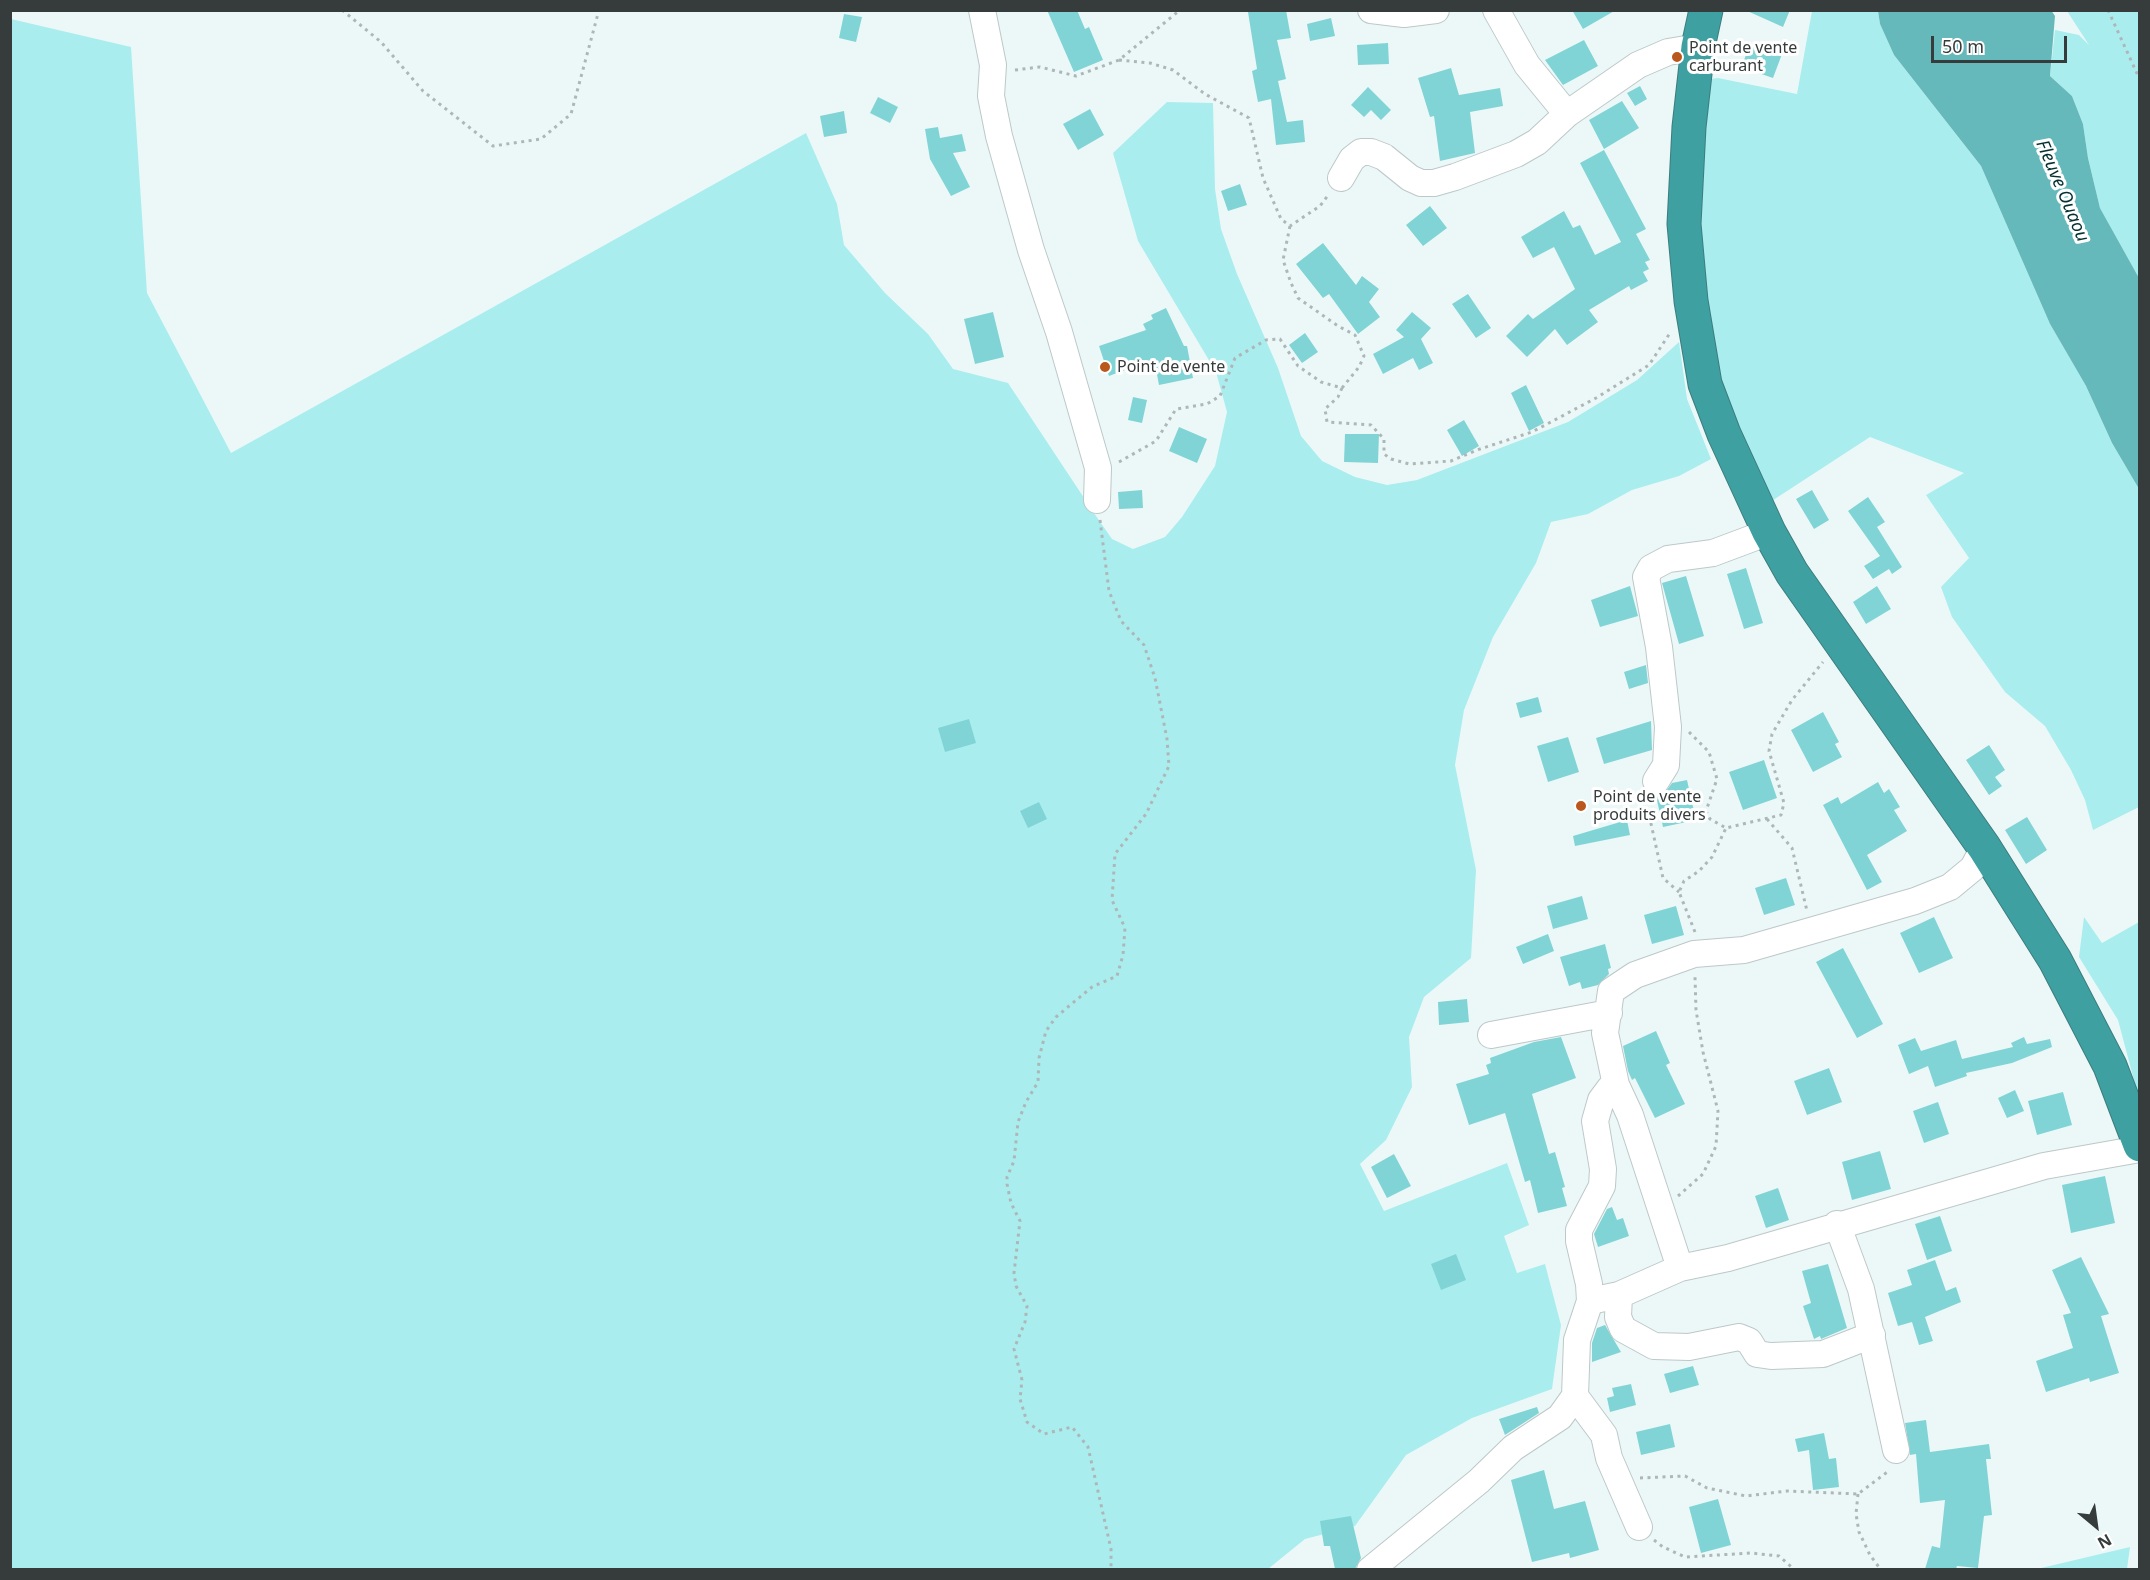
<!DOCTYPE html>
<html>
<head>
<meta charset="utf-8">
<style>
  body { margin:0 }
  #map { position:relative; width:2150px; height:1580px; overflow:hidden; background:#ecf8f8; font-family:"Noto Sans",sans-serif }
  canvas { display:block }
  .frame { position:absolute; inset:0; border:12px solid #363b3b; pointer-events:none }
  .north { position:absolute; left:2066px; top:1496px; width:60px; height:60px; -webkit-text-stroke:4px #fff; paint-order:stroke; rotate:151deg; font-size:16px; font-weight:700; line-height:24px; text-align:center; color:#363b3b }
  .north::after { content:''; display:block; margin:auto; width:21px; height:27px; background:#363b3b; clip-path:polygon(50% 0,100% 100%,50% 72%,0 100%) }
  .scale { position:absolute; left:1931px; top:36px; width:136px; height:27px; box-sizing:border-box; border:3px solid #363b3b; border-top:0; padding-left:8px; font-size:18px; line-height:21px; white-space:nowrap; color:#363b3b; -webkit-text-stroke:4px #fff; paint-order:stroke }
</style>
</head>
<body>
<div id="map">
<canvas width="2150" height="1580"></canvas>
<div class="frame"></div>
<div class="north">N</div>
<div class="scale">50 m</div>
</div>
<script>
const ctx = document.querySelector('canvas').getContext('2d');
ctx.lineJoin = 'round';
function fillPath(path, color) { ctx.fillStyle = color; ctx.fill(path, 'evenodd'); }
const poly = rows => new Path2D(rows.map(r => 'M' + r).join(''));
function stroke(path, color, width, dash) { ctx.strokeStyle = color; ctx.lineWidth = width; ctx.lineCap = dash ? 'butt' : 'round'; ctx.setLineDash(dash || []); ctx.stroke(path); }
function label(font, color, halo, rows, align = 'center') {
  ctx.font = font + ' "Noto Sans",sans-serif'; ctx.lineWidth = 6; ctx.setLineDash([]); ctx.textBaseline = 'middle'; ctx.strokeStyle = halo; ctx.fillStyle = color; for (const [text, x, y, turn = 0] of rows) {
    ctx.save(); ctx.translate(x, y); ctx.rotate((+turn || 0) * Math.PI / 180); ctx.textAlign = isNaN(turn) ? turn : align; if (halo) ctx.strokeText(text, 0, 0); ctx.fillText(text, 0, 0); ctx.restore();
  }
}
const green = poly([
  [1812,11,1878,11,1880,24,1894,55,1981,166,2050,324,2086,386,2112,443,2139,489,2139,807,2093,830,2085,800,2071,770,2045,726,2005,692,1952,617,1941,587,1969,558,1926,495,1964,473,1870,437,1761,508,1713,372,1701,257,1696,162,1710,79,1718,78,1797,94],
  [2067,11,2139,11,2139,278,2100,208,2088,158,2083,124,2072,96,2050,76,2055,30,2079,35,2089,45],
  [11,19,131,47,147,293,231,453,806,133,837,204,844,245,885,293,928,334,953,369,1008,383,1096,516,1112,539,1133,549,1165,537,1182,517,1215,466,1227,412,1216,372,1138,241,1113,153,1167,102,1213,103,1215,189,1221,229,1237,274,1278,368,1301,436,1322,461,1355,477,1387,485,1417,480,1568,422,1637,380,1679,342,1687,399,1711,459,1679,476,1632,490,1588,514,1551,522,1536,563,1493,637,1464,710,1455,765,1476,870,1471,958,1424,997,1409,1037,1412,1087,1386,1140,1360,1164,1384,1211,1507,1163,1529,1225,1504,1236,1517,1273,1545,1264,1561,1325,1552,1389,1472,1418,1406,1455,1355,1526,1305,1539,1268,1569,11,1570],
  [2084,917,2102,943,2139,922,2139,1099,2118,1020,2079,957],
  [2130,1547,2127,1569,2037,1569]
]);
const water = poly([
  [2051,10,2055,16,2050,76,2072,96,2083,124,2088,158,2100,208,2139,278,2139,489,2112,443,2086,386,2050,324,1981,166,1894,55,1880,24,1878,11]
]);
const building = poly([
  [1047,10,1077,10,1085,29,1089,27,1103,60,1074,72],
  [1260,10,1286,10,1291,38,1277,40,1286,79,1278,81,1287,122,1303,120,1305,142,1276,145,1271,99,1258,102,1252,71,1257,69,1248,12],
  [1572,10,1616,10,1583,29],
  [1745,10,1790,10,1783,27],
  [844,14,862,17,856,42,839,38],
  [1331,18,1335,36,1310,41,1307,24],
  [1584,40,1598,66,1563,85,1545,60],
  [1388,43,1389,64,1358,65,1357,45],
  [1751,43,1782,54,1773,78,1741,67],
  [1451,68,1459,95,1500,88,1503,106,1470,112,1475,153,1440,161,1434,116,1430,117,1418,78],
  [1640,86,1647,99,1635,106,1627,93],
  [1368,87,1391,110,1381,120,1371,110,1364,117,1351,105],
  [878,97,898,107,890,123,870,113],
  [1622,101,1639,128,1604,149,1589,120],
  [1090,109,1104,135,1078,150,1063,124],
  [844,111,847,133,824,137,820,116],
  [938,127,940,138,962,134,966,151,953,153,970,187,951,196,930,159,925,129],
  [1604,150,1646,229,1636,234,1650,260,1645,262,1649,269,1643,272,1648,281,1631,290,1629,286,1589,310,1598,322,1567,345,1555,329,1527,357,1506,336,1528,314,1533,319,1575,289,1554,247,1533,258,1521,237,1564,211,1573,228,1580,225,1595,255,1621,242,1580,163],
  [1240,184,1247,205,1228,211,1221,191],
  [1430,206,1447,228,1423,246,1406,225],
  [1323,243,1356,285,1362,276,1379,289,1369,302,1380,317,1358,334,1329,294,1323,298,1296,264],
  [1468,294,1491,328,1476,338,1452,304],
  [1166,308,1184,346,1187,346,1193,378,1159,385,1154,359,1109,376,1099,346,1146,330,1143,324,1153,319,1151,315],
  [993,312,1004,357,975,364,964,319],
  [1412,312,1431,328,1421,339,1433,363,1419,370,1413,358,1383,374,1373,354,1404,337,1396,330],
  [1305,333,1318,352,1302,363,1289,345],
  [1526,385,1544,423,1529,431,1511,393],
  [1133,397,1147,400,1142,423,1128,420],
  [1464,420,1479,446,1462,456,1447,430],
  [1179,427,1207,439,1197,463,1169,451],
  [1345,434,1379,434,1378,463,1344,462],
  [1142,490,1143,508,1119,509,1118,492],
  [1812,490,1829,520,1814,529,1796,499],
  [1868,497,1885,522,1877,527,1902,567,1892,574,1889,569,1873,579,1864,566,1880,556,1848,511],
  [1746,568,1763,623,1744,629,1727,574],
  [1686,576,1704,636,1679,644,1662,583],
  [1630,586,1638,616,1600,627,1591,600],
  [1877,586,1891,609,1866,624,1853,602],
  [1646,665,1648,683,1629,689,1624,672],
  [1538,697,1542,712,1520,718,1516,703],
  [1823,712,1839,742,1835,744,1842,757,1813,772,1791,730],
  [969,719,976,743,945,752,938,728],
  [1651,721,1652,750,1604,764,1596,738],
  [1568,737,1579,772,1548,782,1537,746],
  [1989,745,2005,770,1995,777,2002,786,1989,795,1966,760],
  [1764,760,1777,798,1743,810,1729,772],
  [1687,780,1696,820,1663,827,1656,796,1664,794,1672,783],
  [1878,782,1884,793,1889,789,1900,807,1894,810,1907,831,1867,855,1882,882,1867,890,1823,805,1838,797,1841,804],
  [1039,802,1047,819,1028,828,1020,811],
  [2027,817,2047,850,2026,864,2005,830],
  [1627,820,1630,835,1575,846,1573,836],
  [1786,878,1795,905,1764,915,1755,888],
  [1582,896,1588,919,1553,929,1547,906],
  [1676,906,1684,935,1652,944,1644,915],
  [1934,917,1953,958,1919,973,1900,933],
  [1548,934,1554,951,1523,964,1516,947],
  [1605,944,1611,968,1608,969,1609,974,1598,985,1582,989,1580,982,1569,986,1560,957],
  [1843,948,1883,1024,1857,1038,1816,962],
  [1467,999,1469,1022,1439,1025,1438,1002],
  [1656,1031,1670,1063,1666,1065,1685,1104,1655,1118,1635,1078,1632,1080,1628,1071,1623,1046],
  [1561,1037,1576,1078,1532,1094,1549,1154,1555,1152,1565,1187,1562,1188,1567,1206,1538,1213,1530,1180,1525,1182,1505,1113,1469,1125,1456,1084,1489,1074,1486,1065,1491,1063,1490,1058,1534,1042],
  [2024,1037,2027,1044,2050,1039,2052,1047,2012,1063,1966,1073,1967,1076,1935,1087,1928,1066,1909,1074,1898,1045,1915,1038,1921,1051,1956,1040,1962,1059,2013,1047,2011,1043],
  [1829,1068,1842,1102,1807,1115,1794,1081],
  [2015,1090,2024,1111,2007,1118,1998,1098],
  [2063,1092,2072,1125,2037,1135,2028,1101],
  [1938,1102,1949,1134,1924,1143,1913,1111],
  [1880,1151,1891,1189,1852,1200,1842,1162],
  [1394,1154,1411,1186,1387,1198,1371,1167],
  [2105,1176,2115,1223,2071,1233,2062,1185],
  [1778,1188,1789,1220,1766,1228,1755,1196],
  [1612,1207,1617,1220,1623,1218,1629,1236,1598,1247,1594,1234,1607,1209],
  [1940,1216,1952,1251,1927,1260,1915,1224],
  [1456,1254,1466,1280,1441,1290,1431,1264],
  [2081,1257,2109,1314,2101,1316,2119,1373,2090,1382,2089,1378,2046,1392,2036,1361,2073,1348,2063,1315,2071,1313,2052,1270],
  [1935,1260,1946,1291,1956,1287,1961,1302,1925,1317,1933,1341,1919,1345,1912,1322,1898,1326,1888,1293,1912,1285,1907,1270],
  [1828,1264,1847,1328,1821,1339,1820,1336,1814,1339,1803,1306,1811,1303,1802,1271],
  [1605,1325,1621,1352,1592,1362,1592,1343,1597,1328],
  [1693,1366,1699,1385,1670,1393,1664,1374],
  [1631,1384,1636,1405,1610,1412,1607,1398,1614,1396,1612,1388],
  [1537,1407,1539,1413,1505,1435,1499,1419],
  [1926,1420,1930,1452,1989,1444,1991,1459,1986,1459,1992,1515,1984,1516,1978,1568,1957,1566,1956,1569,1925,1569,1932,1546,1940,1548,1945,1500,1920,1503,1916,1454,1910,1455,1905,1423],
  [1670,1424,1675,1447,1641,1455,1636,1432],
  [1824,1433,1829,1459,1836,1458,1839,1487,1813,1490,1809,1450,1798,1452,1795,1439],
  [1544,1470,1554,1509,1585,1501,1599,1550,1570,1558,1569,1553,1532,1562,1511,1480],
  [1718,1499,1731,1545,1701,1553,1689,1507],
  [1351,1516,1361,1558,1355,1569,1335,1569,1330,1546,1324,1546,1320,1521]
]);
const path = poly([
  [342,10,381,42,423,91,493,146,541,139,571,114,599,10],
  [2108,10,2140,80],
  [1119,60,1150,63,1173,70,1205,94,1249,118,1263,178,1281,219,1290,226,1320,206,1329,194],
  [1015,70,1040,67,1076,76,1119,60,1180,10],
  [1342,388,1338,397,1325,409,1327,422,1371,425,1384,439,1384,454,1391,459,1409,464,1451,461,1477,450,1532,432,1596,398,1649,365,1670,333],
  [1119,462,1156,441,1176,409,1207,404,1220,396,1235,358,1266,340,1280,339,1298,366,1321,382,1342,388,1359,367,1364,356,1355,335,1338,326,1298,298,1291,283,1283,260,1290,226],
  [1100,520,1109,591,1121,621,1144,645,1155,678,1167,739,1169,766,1146,814,1115,854,1112,900,1125,928,1123,955,1117,976,1092,987,1056,1017,1046,1031,1039,1058,1038,1082,1026,1102,1018,1122,1014,1161,1007,1177,1007,1184,1011,1203,1020,1221,1014,1273,1016,1286,1027,1306,1025,1322,1014,1349,1022,1380,1020,1399,1027,1422,1044,1434,1072,1427,1088,1447,1111,1549,1111,1570],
  [1689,732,1709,752,1717,779,1706,811,1710,819,1726,828,1781,815,1784,803,1769,751,1772,734,1792,700,1823,662],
  [1646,801,1663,878,1679,892],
  [1767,819,1792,848,1807,911],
  [1695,932,1679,892,1684,881,1699,871,1712,857,1726,828],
  [1678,1196,1703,1174,1716,1146,1718,1111,1703,1052,1696,1010,1695,977],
  [1640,1478,1685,1476,1707,1488,1746,1496,1787,1491,1858,1494,1890,1470],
  [1858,1494,1856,1514,1859,1532,1870,1555,1881,1570],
  [1654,1540,1663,1547,1685,1557,1751,1553,1779,1556,1795,1570]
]);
const minor = poly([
  [982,10,993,65,991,96,999,136,1031,250,1059,332,1098,468,1097,500],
  [1371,10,1404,14,1436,10],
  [1496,10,1527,65,1567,114],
  [1341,178,1352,159,1361,152,1371,152,1384,157,1410,178,1421,183,1434,183,1455,177,1516,154,1537,142,1567,114,1638,65,1668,52,1698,47],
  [1656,781,1666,765,1668,727,1659,647,1646,577,1651,568,1668,559,1713,553,1769,532],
  [1491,1035,1609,1013],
  [1837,1224,1861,1289,1896,1450],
  [1680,1268,1728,1258,2044,1166,2140,1149],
  [1619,1295,1618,1317,1623,1329,1654,1346,1689,1347,1739,1337,1749,1341,1757,1354,1771,1356,1823,1354,1872,1335],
  [1590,1301,1589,1284,1579,1241,1579,1230,1602,1186,1603,1169,1595,1121,1601,1100,1610,1088,1616,1085],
  [1575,1396,1604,1435,1609,1458,1639,1527],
  [1370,1570,1479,1481,1513,1448,1560,1417,1575,1396,1577,1340,1590,1301,1619,1295,1680,1268,1630,1115,1616,1085,1605,1033,1611,991,1635,975,1694,954,1744,950,1915,901,1950,887,1973,868,1984,847]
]);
const highway = poly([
  [1706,10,1698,47,1689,127,1684,224,1691,301,1705,384,1724,434,1769,532,1792,573,1984,847,2055,960,2110,1066,2140,1145]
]);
const markers = [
  [1677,57,6,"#b9571d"],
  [1105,367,6,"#b9571d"],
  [1581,806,6,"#b9571d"]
];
const poiNames = [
  ["Point de vente",1689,48],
  ["carburant",1689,66],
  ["Point de vente",1117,367],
  ["Point de vente",1593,797],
  ["produits divers",1593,815]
];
const waterNames = [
  ["Fleuve Ouaou",2062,191,67]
];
fillPath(green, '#aaedee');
fillPath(water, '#66b9ba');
fillPath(building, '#81d4d5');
stroke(minor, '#bdc8c8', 28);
stroke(highway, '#3c7d7e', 35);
stroke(path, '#aeb7b7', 3, [3, 4.5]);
stroke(minor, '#fff', 26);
stroke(highway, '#3fa0a2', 33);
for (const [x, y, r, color] of markers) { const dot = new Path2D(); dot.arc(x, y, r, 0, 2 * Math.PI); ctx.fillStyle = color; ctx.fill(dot); stroke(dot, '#fff', 2); }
label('16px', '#363b3b', '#fff', poiNames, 'left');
label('italic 18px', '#063031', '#fff', waterNames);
</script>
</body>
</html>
